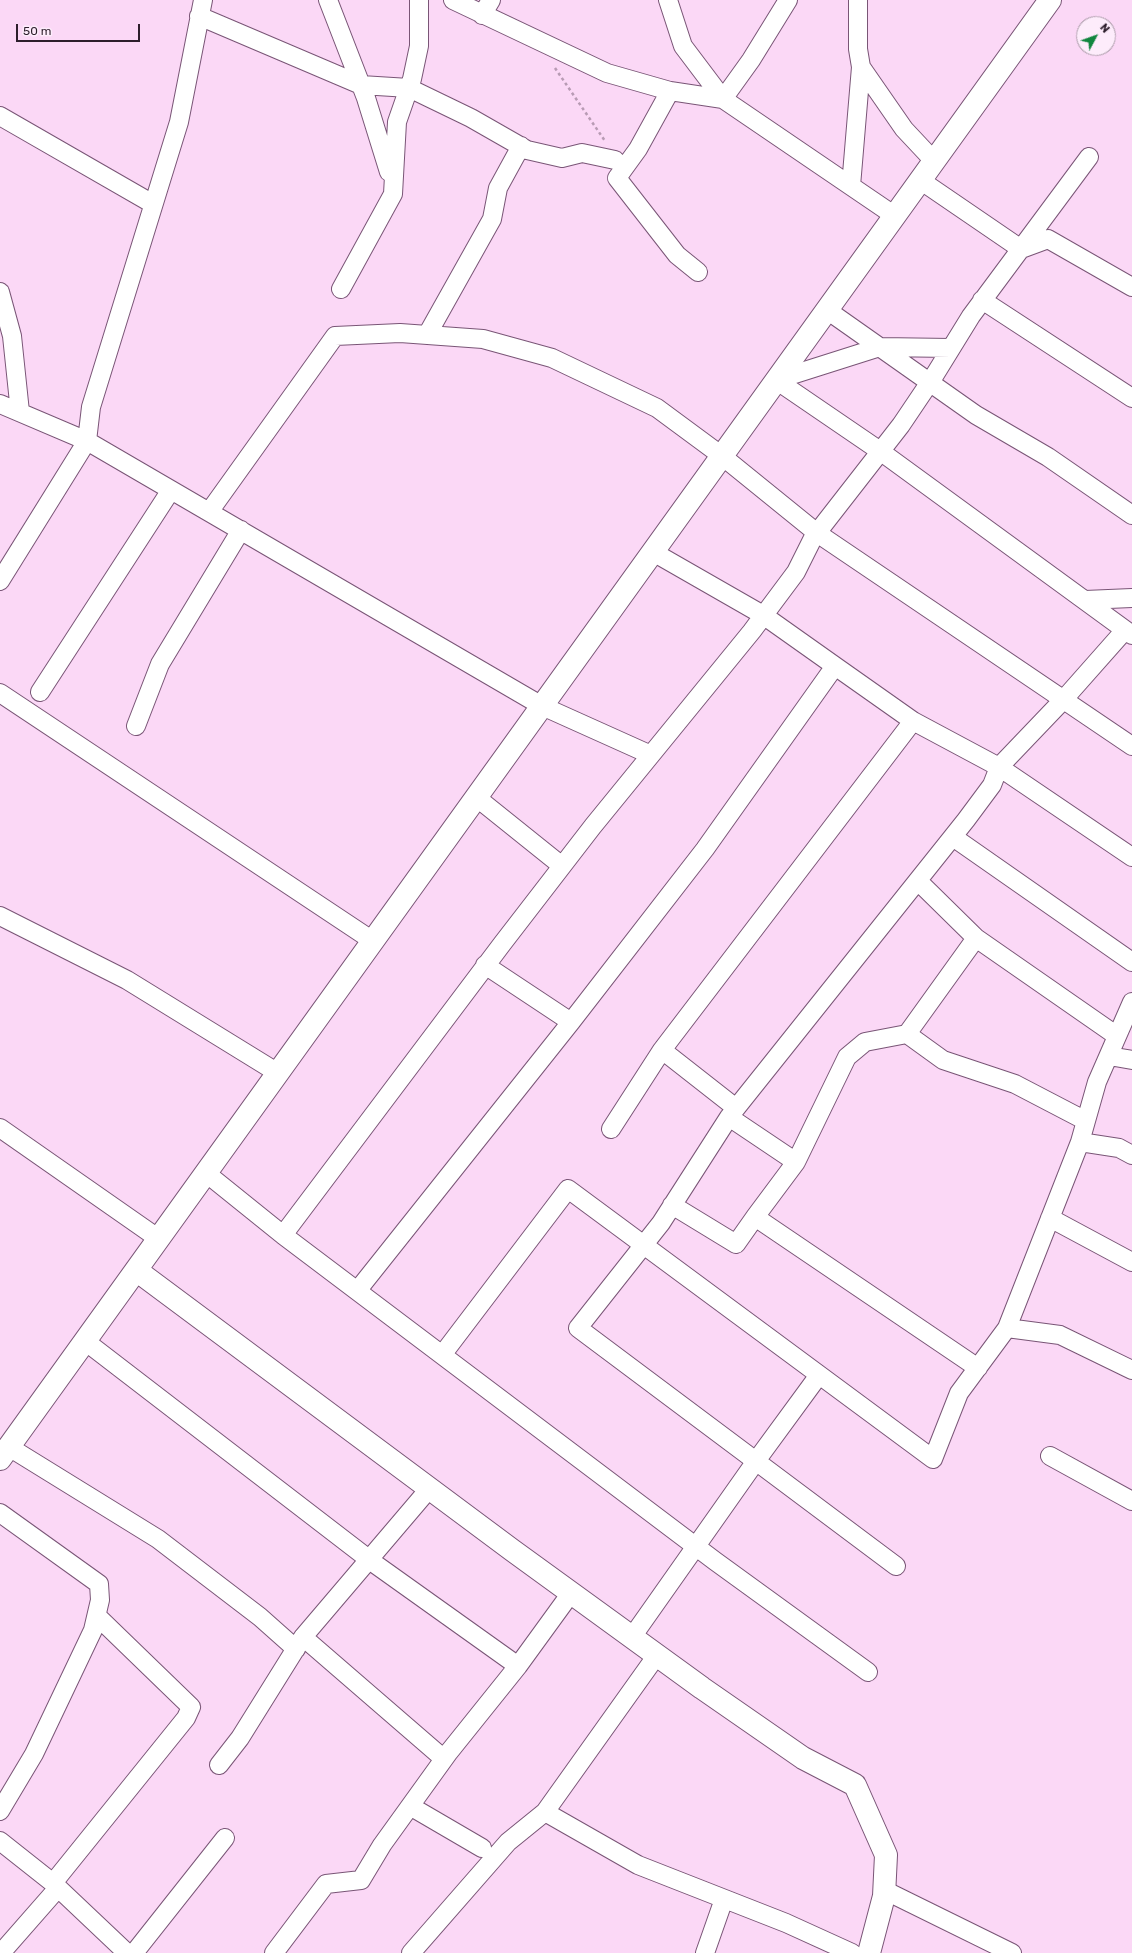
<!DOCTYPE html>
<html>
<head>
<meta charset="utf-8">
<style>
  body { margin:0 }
  #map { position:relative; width:1132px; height:1953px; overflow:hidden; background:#fbd8f6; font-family:Rubik,sans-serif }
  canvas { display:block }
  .north { position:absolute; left:1076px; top:16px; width:40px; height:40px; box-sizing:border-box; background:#fdecfb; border:1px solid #aa9aa8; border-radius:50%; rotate:49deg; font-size:11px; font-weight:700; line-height:16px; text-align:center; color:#2d1e2c }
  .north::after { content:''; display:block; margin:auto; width:14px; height:18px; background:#11863f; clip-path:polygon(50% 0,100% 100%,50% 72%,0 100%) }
  .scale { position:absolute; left:16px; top:24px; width:124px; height:18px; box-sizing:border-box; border:2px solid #2d1e2c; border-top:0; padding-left:5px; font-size:12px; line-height:14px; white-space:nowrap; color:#2d1e2c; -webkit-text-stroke:3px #fdecfb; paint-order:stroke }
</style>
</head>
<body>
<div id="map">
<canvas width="1132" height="1953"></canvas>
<div class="north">N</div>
<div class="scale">50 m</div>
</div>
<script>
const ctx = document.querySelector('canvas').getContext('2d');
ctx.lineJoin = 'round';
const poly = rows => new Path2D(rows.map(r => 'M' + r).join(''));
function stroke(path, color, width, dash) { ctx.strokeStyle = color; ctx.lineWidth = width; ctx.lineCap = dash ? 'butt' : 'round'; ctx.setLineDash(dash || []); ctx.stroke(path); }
const path = poly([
  [555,68,605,141]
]);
const street = poly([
  [328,0,366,98,389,172],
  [453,0,607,73,670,91],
  [668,0,683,46,723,99,895,216],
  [858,0,858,49,861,67,904,129,934,161],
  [482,15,491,0],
  [199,16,361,85,409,88,471,118,527,150,562,158,582,153,615,160],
  [723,99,751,60,788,0],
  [0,116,153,204],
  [920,180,1021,249,1048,239,1132,287],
  [851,186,861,67],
  [698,272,677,255,617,178,638,149,670,91,723,99],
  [341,289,393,194,397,122,412,79,419,46,419,0],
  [0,292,12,336,20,412],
  [982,300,1132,398],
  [827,310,976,415,1048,457,1132,515],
  [427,335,492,219,498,188,521,146],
  [776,380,880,451,1132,635],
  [776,380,880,347,951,348],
  [0,404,87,441,91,407,179,122,203,0],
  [209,512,335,336,400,333,483,339,552,358,657,408,722,456,817,533,1132,746],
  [0,581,87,441,542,706,651,755],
  [1085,600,1132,598],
  [40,692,171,490],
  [0,693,373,941],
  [913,721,999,767,1132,857],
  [136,726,160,664,241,530],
  [476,797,562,866],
  [953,837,1132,962],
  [918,881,976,938],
  [0,916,127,980,278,1073],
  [485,965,571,1022],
  [907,1034,943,1060,1015,1084,1086,1121],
  [662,1050,913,721,835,666],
  [1109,1056,1132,1060],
  [729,1117,796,1162,755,1217],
  [0,1128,159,1239],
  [611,1129,662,1050,736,1108],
  [1080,1142,1119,1148,1132,1155],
  [796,1162,847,1057,865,1042,907,1034,976,938,1117,1036],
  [206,1173,283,1235,502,944,593,826,752,631,796,572,813,538,901,425,934,376,971,316,1089,157],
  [672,1205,736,1244,755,1217,978,1368],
  [1050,1218,1132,1262],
  [283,1235,715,1561,868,1672],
  [357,1291,571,1022,705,849,835,666,763,615,653,552],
  [1007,1328,1060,1335,1132,1370],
  [85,1341,375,1564,518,1666],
  [442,1355,568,1189,933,1459,959,1393,1007,1328,1080,1142,1097,1082,1132,1002],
  [9,1447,158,1539,260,1617,296,1649],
  [1050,1456,1132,1501],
  [0,1513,99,1584,100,1600,93,1630,34,1754,0,1811],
  [896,1566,578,1328,661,1223,729,1117,966,820,992,785,999,767,1064,699,1125,630],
  [97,1616,191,1707,186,1718,53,1883,127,1953],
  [303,1637,444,1759],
  [632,1637,756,1461,819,1375],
  [219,1765,240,1738,303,1637,429,1489],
  [410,1806,482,1848],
  [545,1812,638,1865,786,1923,852,1953],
  [0,1841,53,1883],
  [884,1890,1012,1953],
  [1,1953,58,1888],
  [134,1953,225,1838],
  [274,1953,326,1884,361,1880,382,1845,449,1752,518,1666,571,1593],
  [411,1953,508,1842,545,1812,657,1655],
  [705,1953,724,1899]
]);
const secondary = poly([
  [136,1270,512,1550,702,1688,803,1758,855,1785,886,1855,884,1896,869,1953],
  [0,1459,1050,0]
]);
stroke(street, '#795576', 20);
stroke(secondary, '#795576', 24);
stroke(path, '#b89bb4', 2.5, [3, 3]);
stroke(street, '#fff', 18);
stroke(secondary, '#fff', 22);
</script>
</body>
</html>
